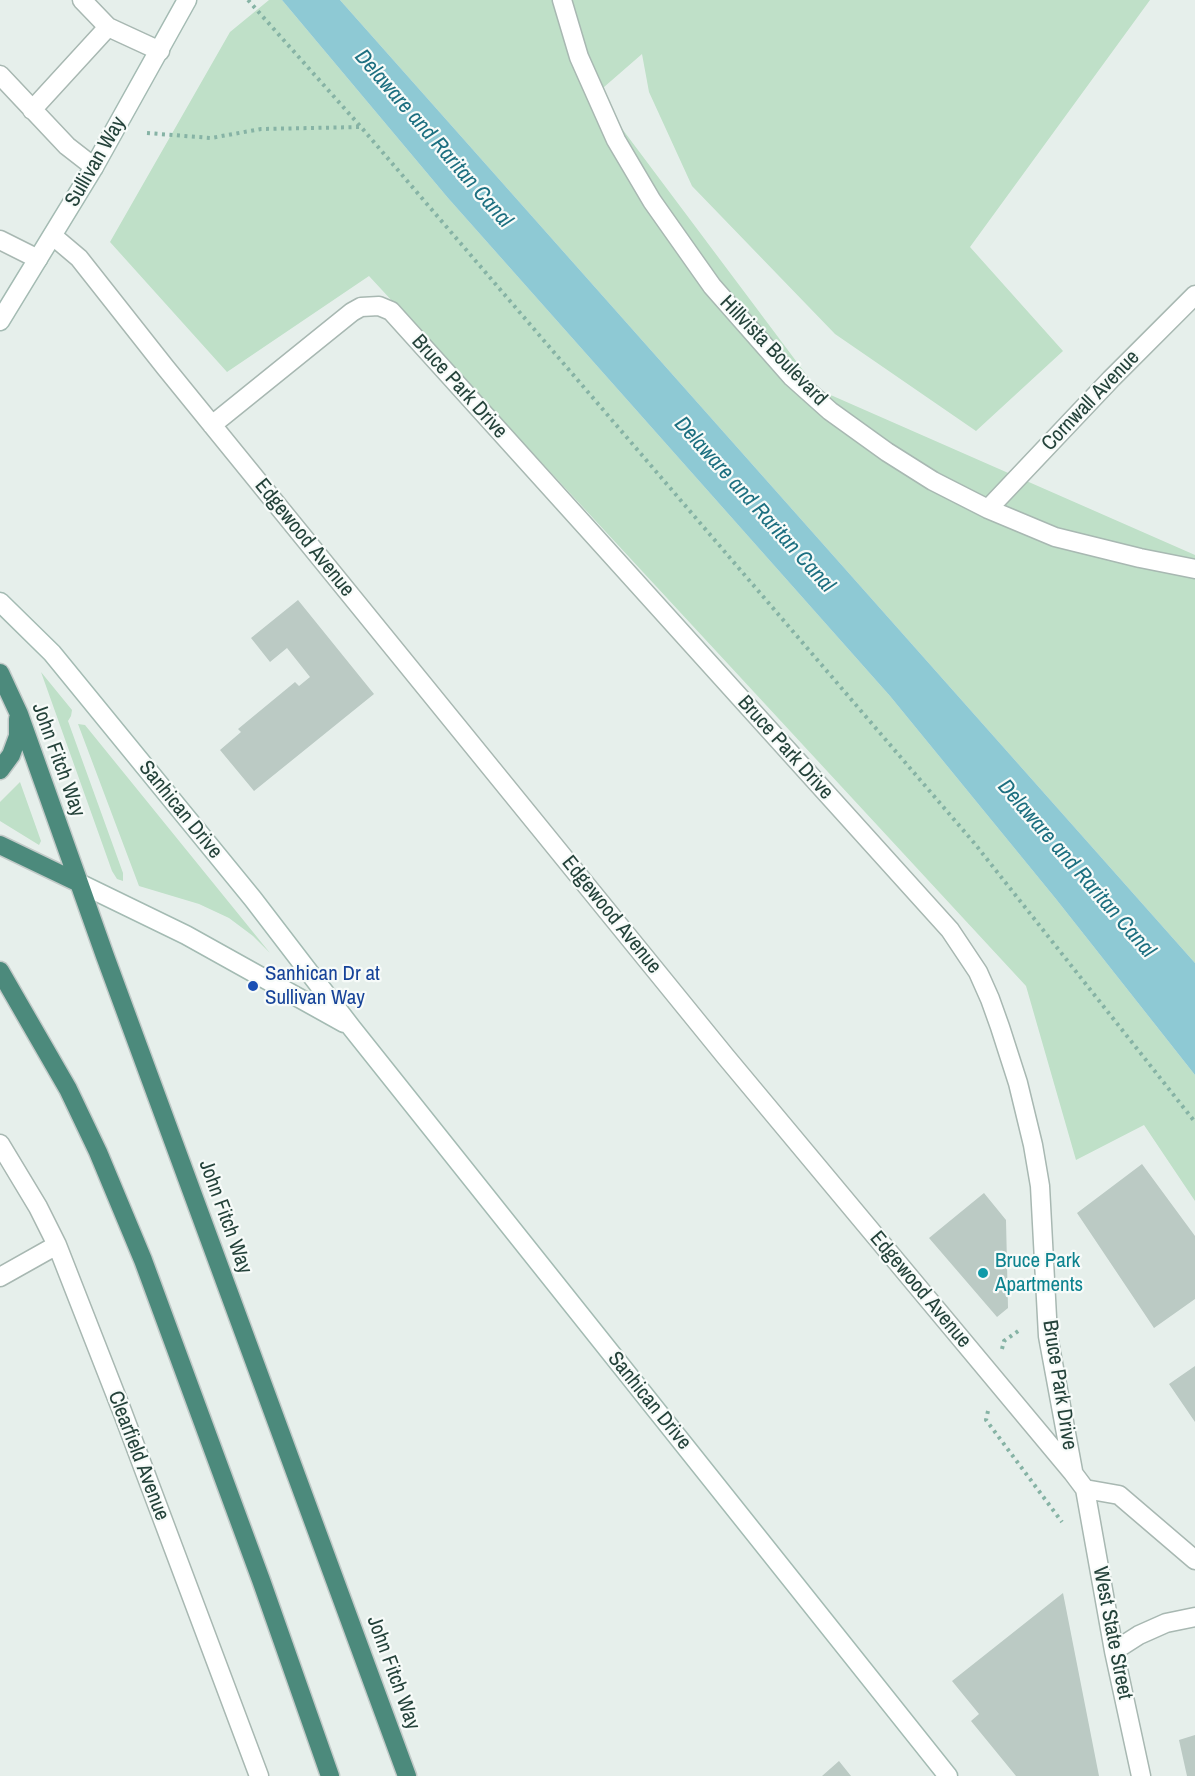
<!DOCTYPE html>
<html>
<head>
<meta charset="utf-8">
<style>
  body { margin:0 }
  canvas { display:block; background:#e6efeb }
</style>
</head>
<body>
<canvas width="1195" height="1776"></canvas>
<script>
const ctx = document.querySelector('canvas').getContext('2d');
ctx.lineJoin = 'round';
function fillPath(path, color) { ctx.fillStyle = color; ctx.fill(path, 'evenodd'); }
const poly = rows => new Path2D(rows.map(r => 'M' + r).join(''));
function stroke(path, color, width, dash) { ctx.strokeStyle = color; ctx.lineWidth = width; ctx.lineCap = dash ? 'butt' : 'round'; ctx.setLineDash(dash || []); ctx.stroke(path); }
function label(font, color, halo, rows, align = 'center') {
  ctx.font = font + ' "Archivo Narrow",sans-serif'; ctx.lineWidth = 4.5; ctx.setLineDash([]); ctx.textBaseline = 'middle'; ctx.strokeStyle = halo; ctx.fillStyle = color; for (const [text, x, y, turn = 0] of rows) {
    ctx.save(); ctx.translate(x, y); ctx.rotate((+turn || 0) * Math.PI / 180); ctx.textAlign = isNaN(turn) ? turn : align; if (halo) ctx.strokeText(text, 0, 0); ctx.fillText(text, 0, 0); ctx.restore();
  }
}
const green = poly([
  [269,0,282,0,448,198,890,696,1056,899,1195,1075,1195,1201,1144,1125,1076,1160,1026,986,369,276,227,372,110,242,230,32],
  [340,0,1150,0,970,247,1063,351,976,431,835,334,692,186,649,92,642,54,596,94,817,389,1195,555,1195,963],
  [41,672,72,710,71,716,68,721,123,873,123,881,117,879,112,871],
  [78,724,85,725,270,953,253,936,229,918,199,904,139,886],
  [20,782,41,841,39,845,0,821,0,802]
]);
const water = poly([
  [282,0,340,0,1195,963,1195,1075,1056,899,890,696,448,198]
]);
const building = poly([
  [298,600,374,694,254,791,220,750,241,732,238,729,295,682,299,686,310,677,287,648,270,662,251,638],
  [1142,1164,1195,1236,1195,1299,1154,1328,1077,1213],
  [984,1193,1006,1220,1008,1308,997,1317,929,1238],
  [1195,1366,1195,1422,1169,1384],
  [1063,1593,1099,1776,1016,1776,971,1721,979,1714,952,1681],
  [1195,1735,1195,1776,1187,1776,1179,1740],
  [839,1761,851,1776,822,1776]
]);
const path = poly([
  [248,0,361,127,975,844,1195,1122],
  [147,133,211,138,261,129,361,127],
  [1002,1349,1004,1341,1021,1329],
  [988,1411,986,1420,1062,1522]
]);
const service = poly([
  [108,27,160,51],
  [0,75,67,146,94,167],
  [32,110,108,27,82,0],
  [0,240,38,259]
]);
const minor = poly([
  [562,0,579,57,616,140,652,201,712,286,792,377,830,411,887,452,933,481,988,509,1055,537,1140,558,1195,569],
  [53,236,79,258,165,367,726,1057,1073,1473,1085,1489,1114,1651,1141,1776],
  [212,425,352,312,361,307,379,306,391,311,950,930,978,972,990,999,1000,1027,1018,1083,1033,1145,1040,1186,1048,1336,1073,1471],
  [988,509,1111,379,1195,295],
  [0,1144,38,1207,57,1245,122,1411,259,1776],
  [0,1277,57,1245],
  [1085,1489,1119,1495,1195,1560],
  [1114,1651,1139,1635,1166,1623,1195,1617]
]);
const secondary = poly([
  [0,321,94,167,187,0],
  [0,602,52,653,253,899,351,1027,948,1776],
  [79,883,186,935,344,1023]
]);
const trunk = poly([
  [0,673,19,714,105,956,407,1776],
  [0,770,11,755,18,736,18,719],
  [0,845,79,883],
  [0,971,68,1089,98,1152,143,1260,261,1580,330,1776]
]);
const markers = [
  [253,986,6,"#1a4fb4"],
  [983,1273,6,"#0f9aa8"]
];
const streetNames = [
  ["Sullivan Way",96,162,-60],
  ["Hillvista Boulevard",773,351,46],
  ["Bruce Park Drive",459,387,48],
  ["Cornwall Avenue",1091,401,-46],
  ["Edgewood Avenue",304,538,51],
  ["Bruce Park Drive",785,748,48],
  ["John Fitch Way",58,760,70],
  ["Sanhican Drive",180,810,51],
  ["Edgewood Avenue",611,915,51],
  ["John Fitch Way",225,1217,70],
  ["Edgewood Avenue",920,1290,50],
  ["Bruce Park Drive",1059,1385,81],
  ["Sanhican Drive",649,1401,51],
  ["Clearfield Avenue",138,1456,69],
  ["West State Street",1112,1633,79],
  ["John Fitch Way",393,1673,70]
];
const transitNames = [
  ["Sanhican Dr at",265,974],
  ["Sullivan Way",265,998]
];
const cultureNames = [
  ["Bruce Park",995,1261],
  ["Apartments",995,1285]
];
const waterNames = [
  ["Delaware and Raritan Canal",433,139,49],
  ["Delaware and Raritan Canal",754,505,48],
  ["Delaware and Raritan Canal",1076,869,49]
];
fillPath(green, '#bfe0c8');
fillPath(water, '#8ec9d4');
fillPath(building, '#bbcac4');
stroke(service, '#a8b8b2', 21);
stroke(minor, '#a8b8b2', 21);
stroke(secondary, '#a4bbb3', 21);
stroke(trunk, '#c2cac8', 21);
stroke(path, '#86b3a5', 4, [3, 4.5]);
stroke(service, '#fff', 18);
stroke(minor, '#fff', 18);
stroke(secondary, '#fff', 18);
stroke(trunk, '#4c8a7c', 18);
for (const [x, y, r, color] of markers) { const dot = new Path2D(); dot.arc(x, y, r, 0, 2 * Math.PI); ctx.fillStyle = color; ctx.fill(dot); stroke(dot, '#f7fbf9', 2); }
label('21px', '#24423a', '#f7fbf9', streetNames);
label('21px', '#164399', '#f7fbf9', transitNames, 'left');
label('21px', '#0d838f', '#f7fbf9', cultureNames, 'left');
label('italic 22px', '#1c6f80', '#f7fbf9', waterNames);
</script>
</body>
</html>
